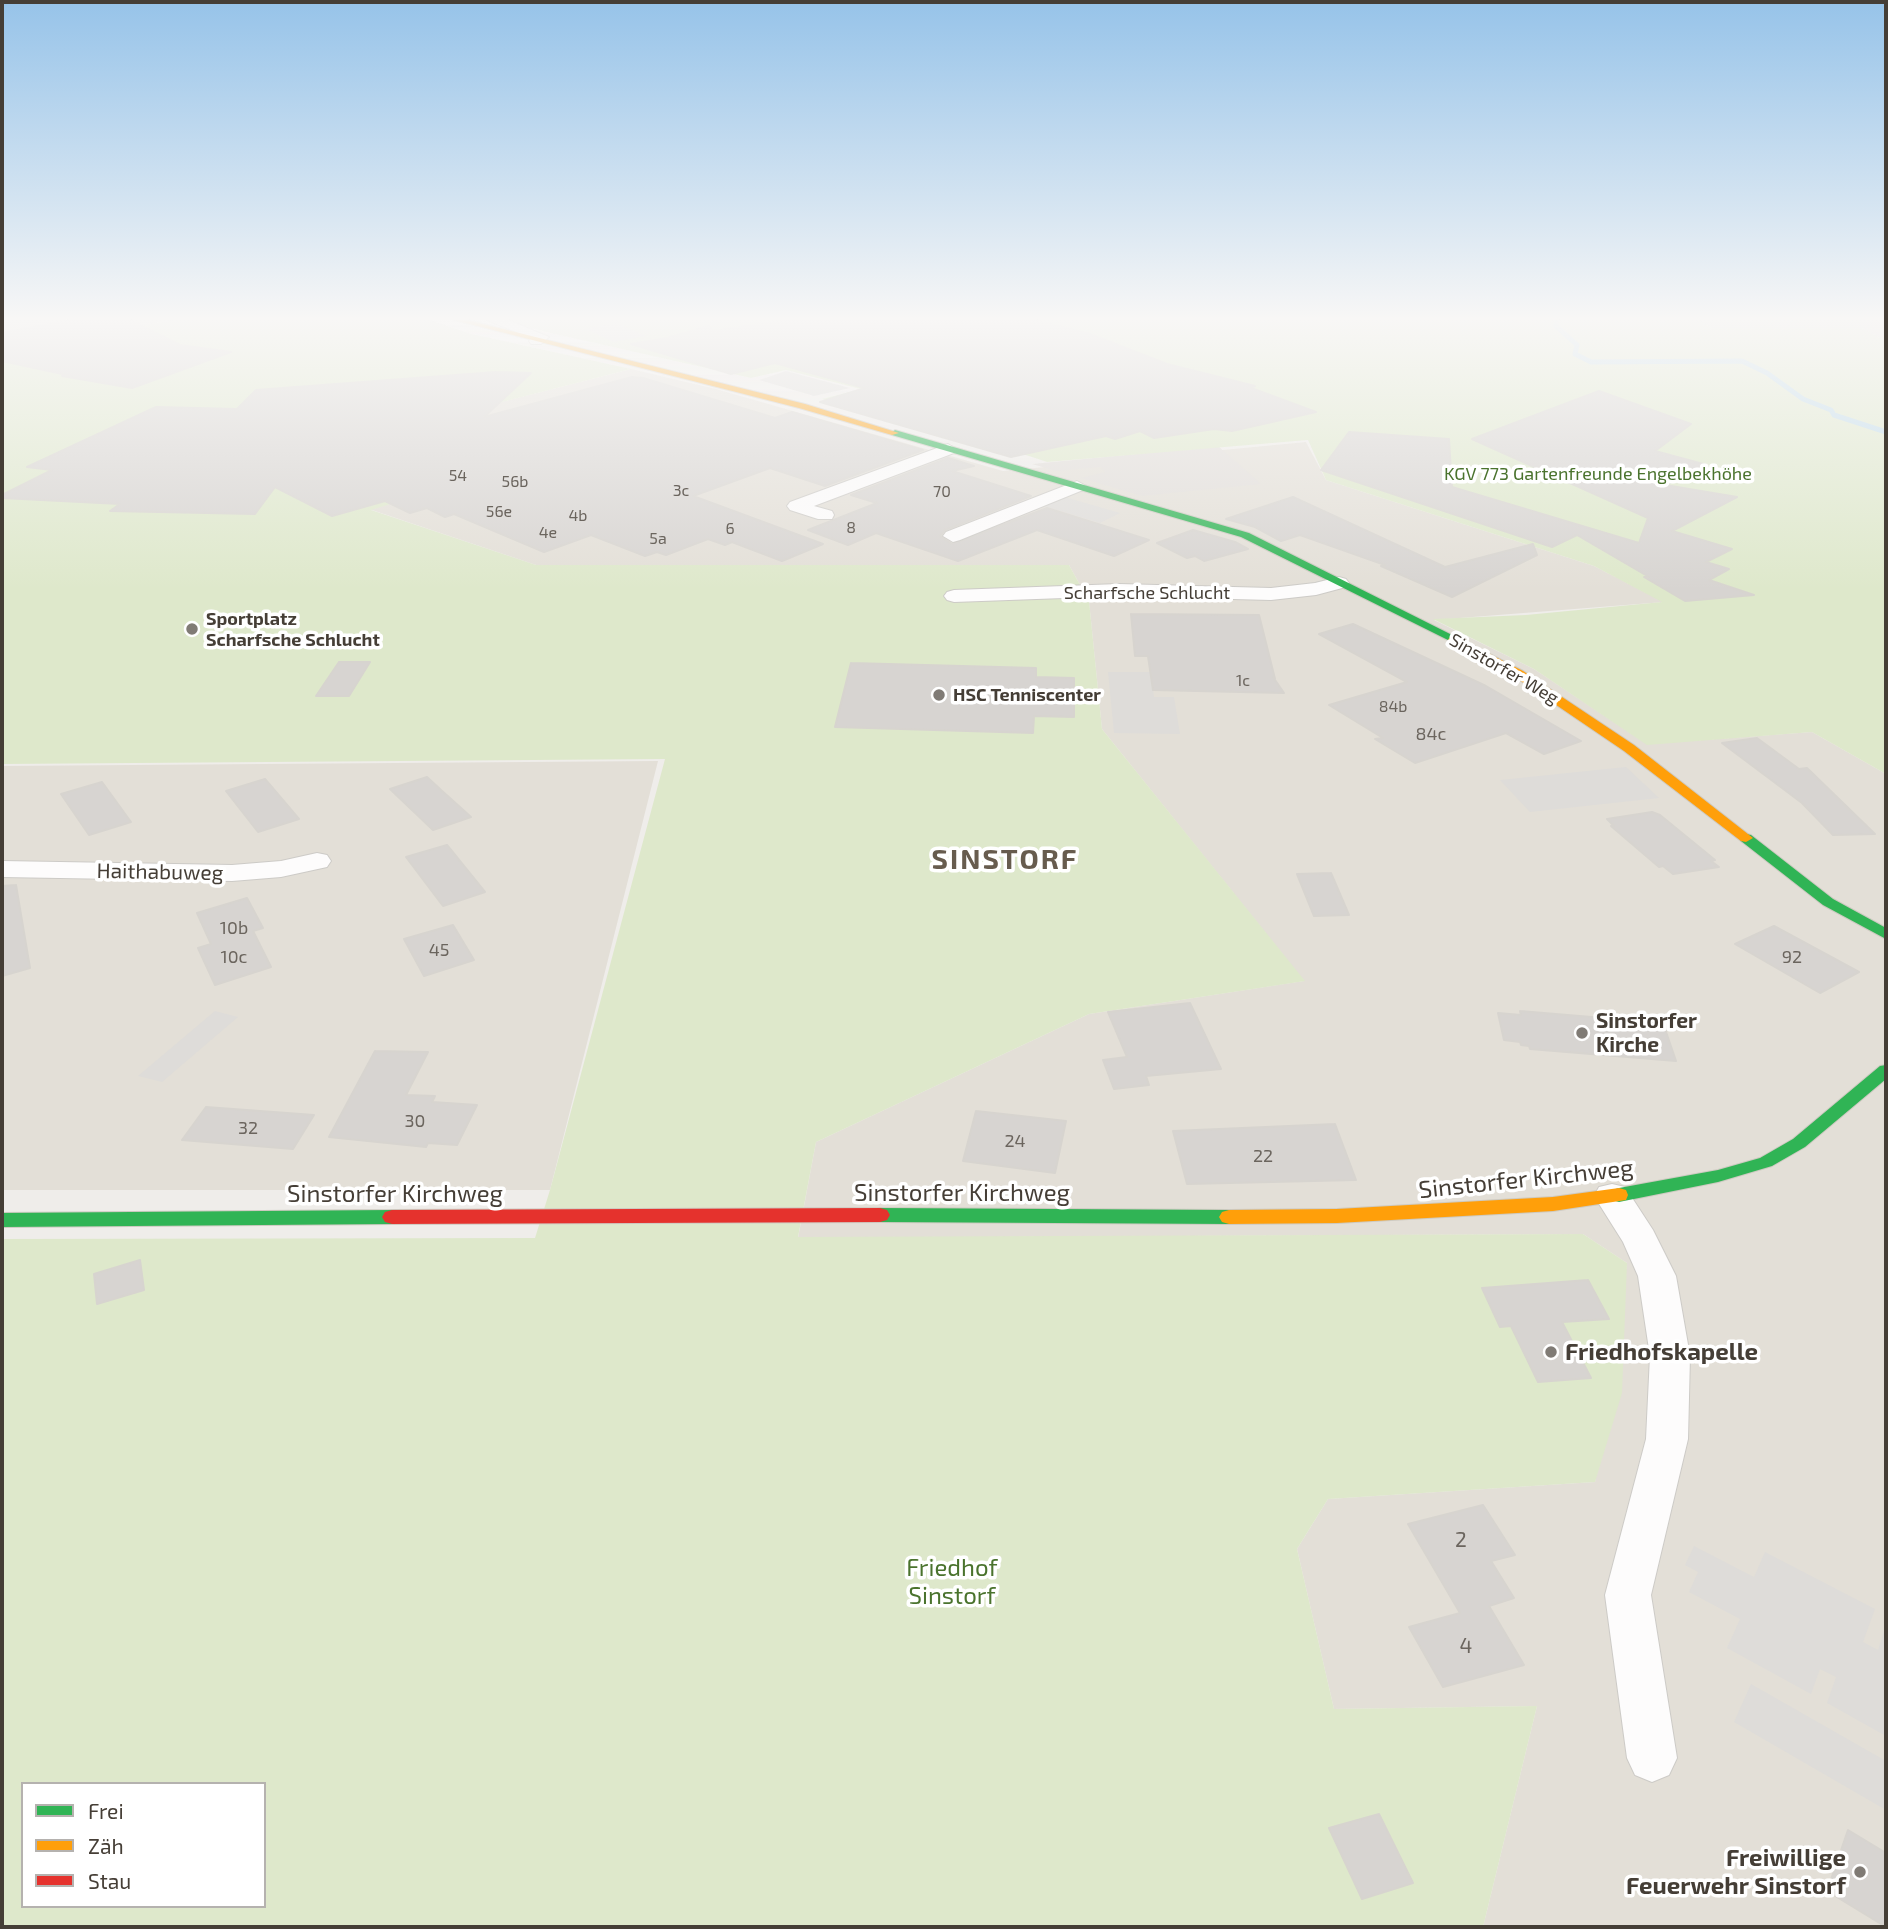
<!DOCTYPE html>
<html>
<head>
<meta charset="utf-8">
<style>
  body { margin:0 }
  #map { position:relative; width:1888px; height:1929px; overflow:hidden; background:#efedea; font-family:"Exo 2",sans-serif }
  canvas { display:block }
  .frame { position:absolute; inset:0; border:4px solid #453e36; pointer-events:none }
  .legend { position:absolute; left:21px; top:1782px; width:245px; height:126px; box-sizing:border-box; background:#fff; border:2px solid #b5b2af; margin:0; padding:9px 12px; list-style:none; font-size:21px; color:#453e36 }
  .legend li { display:flex; align-items:center; gap:14px; height:35px }
  .legend b { width:35px; border:2px solid #b5b2af }
</style>
</head>
<body>
<div id="map">
<canvas width="1888" height="1929"></canvas>
<div class="frame"></div>
<ul class="legend">
<li><b style="height:9px;background:#30b455"></b>Frei</li>
<li><b style="height:9px;background:#ff9f0a"></b>Zäh</li>
<li><b style="height:9px;background:#e5322d"></b>Stau</li>
</ul>
</div>
<script>
const ctx = document.querySelector('canvas').getContext('2d');
ctx.lineJoin = 'round';
function fillPath(path, color) { ctx.fillStyle = color; ctx.fill(path, 'evenodd'); }
const poly = rows => new Path2D(rows.map(r => 'M' + r).join(''));
function stroke(path, color, width, dash) { ctx.strokeStyle = color; ctx.lineWidth = width; ctx.lineCap = dash ? 'butt' : 'round'; ctx.setLineDash(dash || []); ctx.stroke(path); }
function label(font, color, halo, rows, align = 'center') {
  ctx.font = font + ' "Exo 2",sans-serif'; ctx.lineWidth = 7; ctx.setLineDash([]); ctx.textBaseline = 'middle'; ctx.strokeStyle = halo; ctx.fillStyle = color; for (const [text, x, y, turn = 0] of rows) {
    ctx.save(); ctx.translate(x, y); ctx.rotate((+turn || 0) * Math.PI / 180); ctx.textAlign = isNaN(turn) ? turn : align; if (halo) ctx.strokeText(text, 0, 0); ctx.fillText(text, 0, 0); ctx.restore();
  }
}
const residential = poly([
  [1700,320,1886,320,1886,341,1861,328,1711,328],
  [631,369,716,389,1003,471,1306,442,1326,480,1594,566,1664,602,1434,620,1534,669,1647,744,1812,732,1886,774,1886,1927,1483,1927,1537,1706,1334,1709,1297,1549,1328,1499,1595,1482,1627,1263,1583,1234,798,1238,816,1142,1089,1014,1304,981,1102,729,1089,601,1069,565,536,565,369,509,487,474,387,431],
  [658,761,550,1190,2,1190,2,766]
]);
const industrial = poly([
  [1218,446,1261,484,1142,496,1081,478,1105,472,1101,467,1056,471,1032,464]
]);
const education = poly([
  [2,320,172,320,2,353]
]);
const green = poly([
  [172,320,429,320,472,334,631,369,389,431,488,474,371,510,536,565,1069,565,1089,601,1102,729,1305,981,1089,1014,816,1142,798,1237,1583,1234,1627,1263,1622,1393,1595,1482,1328,1499,1297,1549,1334,1709,1537,1706,1483,1927,2,1927,2,1239,535,1238,550,1190,665,759,2,764,2,353],
  [23,1784,264,1784,264,1906,23,1906],
  [505,320,1700,320,1711,328,1862,328,1886,341,1886,774,1812,732,1647,745,1534,669,1433,619,1526,615,1662,602,1594,566,1326,480,1308,440,1047,462,957,432,822,399,861,389,786,370,751,378,546,332]
]);
const parking = poly([
  [616,323,645,336,614,342,585,329],
  [786,371,850,388,814,396,759,380],
  [1061,496,1120,513,1100,523,1041,505],
  [1108,672,1151,672,1154,697,1174,697,1180,734,1114,733],
  [1626,767,1659,798,1530,812,1500,780],
  [215,1011,238,1017,162,1082,138,1076],
  [1694,1546,1754,1577,1765,1552,1875,1609,1863,1642,1878,1650,1886,1625,1886,1736,1827,1703,1836,1677,1820,1669,1811,1694,1727,1648,1740,1619,1689,1592,1698,1572,1685,1565],
  [1751,1684,1886,1761,1886,1810,1734,1722]
]);
const stream = poly([
  [1557,320,1556,326,1577,345,1575,354,1591,362,1742,361,1767,373,1803,399,1831,410,1834,415,1886,432]
]);
const building = poly([
  [70,320,130,320,180,345,231,352,132,388,62,376,67,375,2,361,2,333,70,320],
  [788,320,1035,320,1090,334,1167,364,1255,386,1251,388,1316,412,1232,431,1214,429,1154,438,1140,431,1115,439,1106,436,1011,457,820,402,865,388,775,363,731,374,631,344,667,338,708,326,713,331,788,320],
  [496,372,531,373,484,417,632,377,643,378,775,418,792,412,923,450,825,486,770,468,693,496,823,544,782,561,732,542,725,545,708,539,666,555,657,552,645,556,591,535,544,552,454,514,445,517,427,508,410,513,385,501,332,516,275,487,255,514,110,511,120,504,2,498,2,495,52,470,27,467,156,407,237,409,256,390,496,372],
  [1599,391,1691,424,1655,451,1707,465,1665,485,1737,497,1672,531,1732,549,1706,562,1729,569,1709,580,1754,595,1685,601,1644,577,1649,577,1577,535,1552,547,1321,470,1349,432,1449,439,1452,487,1639,543,1648,518,1472,439,1599,391],
  [948,458,974,466,952,471,1031,496,945,530,940,536,952,544,1047,508,1149,540,1114,556,1037,530,958,561,876,533,848,545,808,530,877,503,851,495,948,458],
  [1293,497,1445,567,1533,544,1537,555,1452,597,1381,566,1385,565,1300,535,1281,541,1255,527,1226,519,1293,497],
  [1193,530,1235,542,1248,549,1204,561,1195,556,1187,558,1157,543,1193,530],
  [1131,614,1259,615,1275,679,1273,677,1284,693,1153,690,1148,656,1135,656,1131,614],
  [1353,624,1486,686,1581,741,1544,754,1506,733,1415,763,1375,739,1383,738,1329,705,1407,682,1319,634,1353,624],
  [339,662,370,662,349,696,316,696,339,662],
  [851,663,1036,668,1036,677,1074,678,1074,717,1034,716,1033,733,835,727,851,663],
  [1757,738,1799,769,1807,768,1875,834,1833,835,1802,803,1722,743,1757,738],
  [427,777,441,790,471,817,433,830,390,789,427,777],
  [265,779,299,819,258,832,226,791,265,779],
  [102,782,131,822,89,835,61,794,102,782],
  [1652,812,1660,815,1715,860,1711,861,1719,867,1673,874,1663,866,1659,867,1611,826,1614,826,1607,819,1652,812],
  [447,845,485,892,443,906,406,857,447,845],
  [1331,873,1349,915,1314,916,1297,874,1331,873],
  [16,885,30,968,2,976,2,886,16,885],
  [247,898,263,928,253,931,271,967,215,985,198,948,211,944,197,913,247,898],
  [453,925,474,960,424,976,404,939,453,925],
  [1774,926,1859,972,1820,993,1735,944,1774,926],
  [1190,1003,1221,1069,1146,1076,1149,1085,1114,1089,1103,1060,1127,1057,1108,1012,1190,1003],
  [1520,1011,1663,1023,1676,1061,1530,1049,1529,1046,1521,1045,1520,1042,1504,1040,1498,1013,1521,1015,1520,1011],
  [375,1051,428,1052,406,1095,435,1096,432,1102,477,1105,457,1145,428,1143,426,1147,329,1137,375,1051],
  [206,1107,314,1115,293,1149,182,1140,206,1107],
  [976,1111,1066,1121,1055,1173,963,1161,976,1111],
  [1335,1124,1356,1180,1187,1184,1173,1131,1335,1124],
  [140,1260,144,1290,97,1304,94,1274,140,1260],
  [1588,1280,1609,1319,1562,1322,1591,1378,1538,1382,1511,1326,1500,1327,1482,1288,1588,1280],
  [1483,1505,1515,1555,1491,1561,1514,1598,1489,1606,1524,1665,1443,1687,1409,1627,1460,1613,1408,1524,1483,1505],
  [1379,1814,1413,1883,1362,1899,1329,1828,1379,1814],
  [1848,1830,1886,1853,1886,1927,1827,1891,1848,1830]
]);
const street = poly([
  [487,320,508,320,549,337,541,344,531,344,529,341,531,338,487,320],
  [948,444,956,449,954,453,814,506,832,511,834,515,832,519,818,519,790,510,787,506,790,502,948,444],
  [1077,481,1086,486,1083,490,960,540,953,542,943,536,946,532,1077,481],
  [1339,577,1346,579,1349,583,1346,587,1316,595,1271,600,1119,596,954,602,947,600,944,596,947,592,954,590,1119,584,1271,588,1315,583,1339,577],
  [317,853,327,855,331,861,327,867,281,877,232,881,2,877,2,861,232,865,281,861,317,853],
  [1612,1184,1625,1187,1653,1230,1676,1276,1690,1356,1688,1439,1651,1595,1677,1758,1669,1775,1652,1782,1635,1775,1627,1758,1605,1595,1646,1439,1650,1356,1638,1276,1623,1242,1594,1196,1599,1187,1612,1184]
]);
const fast = poly([
  [895,430,1249,533,1460,639,1450,641,1241,537,892,435,891,433,895,430],
  [1746,834,1751,835,1833,899,1886,928,1886,939,1823,905,1741,841,1739,838,1746,834],
  [1886,1065,1886,1079,1805,1147,1772,1166,1718,1182,1619,1202,1612,1200,1610,1195,1612,1190,1619,1188,1718,1170,1760,1158,1793,1139,1880,1066,1886,1065],
  [880,1208,1229,1210,1236,1212,1239,1217,1236,1222,1229,1224,880,1222,873,1220,870,1215,873,1210,880,1208],
  [392,1210,399,1212,402,1217,399,1222,392,1224,2,1227,2,1213,392,1210]
]);
const slow = poly([
  [454,320,467,320,805,404,899,433,892,435,799,408,454,320],
  [1454,636,1523,671,1634,745,1753,838,1746,842,1741,841,1624,751,1515,677,1450,641,1448,639,1454,636],
  [1619,1188,1626,1190,1628,1195,1626,1200,1553,1211,1337,1223,1229,1224,1222,1222,1219,1217,1222,1212,1229,1210,1337,1209,1553,1197,1619,1188]
]);
const jam = poly([
  [880,1208,887,1210,890,1215,887,1220,880,1222,392,1224,385,1222,382,1217,385,1212,392,1210,880,1208]
]);
const markers = [
  [192,629,7,"#807b75"],
  [939,695,7,"#807b75"],
  [1582,1033,7,"#807b75"],
  [1551,1352,7,"#807b75"],
  [1860,1872,7,"#807b75"]
];
const farNumbernames = [
  ["54",458,476],
  ["56b",515,482],
  ["3c",681,491],
  ["70",942,492],
  ["56e",499,512],
  ["4b",578,516],
  ["8",851,528],
  ["6",730,529],
  ["4e",548,533],
  ["5a",658,539],
  ["1c",1243,681],
  ["84b",1393,707]
];
const farParknames = [
  ["KGV 773 Gartenfreunde Engelbekhöhe",1598,474]
];
const farStreetnames = [
  ["Scharfsche Schlucht",1147,593],
  ["Sinstorfer Weg",1504,669,30]
];
const farPoinames = [
  ["Sportplatz",206,619],
  ["Scharfsche Schlucht",206,640],
  ["HSC Tenniscenter",953,695]
];
const numberNames = [
  ["84c",1431,734],
  ["10b",234,928],
  ["45",439,950],
  ["10c",234,957],
  ["92",1792,957],
  ["30",415,1121],
  ["32",248,1128],
  ["24",1015,1141],
  ["22",1263,1156]
];
const streetNames = [
  ["Haithabuweg",160,872,1]
];
const poiNames = [
  ["Sinstorfer",1596,1021],
  ["Kirche",1596,1045]
];
const nearNumbernames = [
  ["2",1461,1540],
  ["4",1466,1646]
];
const nearStreetnames = [
  ["Sinstorfer Kirchweg",1526,1179,-6],
  ["Sinstorfer Kirchweg",962,1193],
  ["Sinstorfer Kirchweg",395,1194]
];
const nearPoinames = [
  ["Friedhofskapelle",1565,1352],
  ["Freiwillige",1846,1858,"right"],
  ["Feuerwehr Sinstorf",1846,1886,"right"]
];
const nearParknames = [
  ["Friedhof",952,1568],
  ["Sinstorf",952,1596]
];
const districtNames = [
  ["SINSTORF",1005,860]
];
fillPath(residential, '#e3dfd7');
fillPath(industrial, '#e1ddd9');
fillPath(education, '#e9e4d9');
fillPath(green, '#dee8cb');
fillPath(parking, '#dedcd9');
stroke(stream, '#bcdaeb', 5);
fillPath(building, '#d7d4d1');
stroke(building, '#d7d4cf', 2);
stroke(street, '#cdcbc7', 2);
stroke(fast, '#cecac1', 2);
stroke(slow, '#cecac1', 2);
stroke(jam, '#cecac1', 2);
fillPath(street, '#fdfcfc');
fillPath(fast, '#30b455');
fillPath(slow, '#ff9f0a');
fillPath(jam, '#e5322d');
const sky = ctx.createLinearGradient(0, 0, 0, 590);
sky.addColorStop(0, '#96c3e9');
sky.addColorStop(0.54, '#f8f7f6');
sky.addColorStop(1, '#f8f7f600');
ctx.fillStyle = sky;
ctx.fillRect(0, 0, 1888, 590);
for (const [x, y, r, color] of markers) { const dot = new Path2D(); dot.arc(x, y, r, 0, 2 * Math.PI); ctx.fillStyle = color; ctx.fill(dot); stroke(dot, '#fff', 2.5); }
label('16px', '#6b655e', null, farNumbernames);
label('18px', '#4a732d', '#fff', farParknames);
label('18px', '#453e36', '#fff', farStreetnames);
label('bold 18px', '#453e36', '#fff', farPoinames, 'left');
label('18px', '#6b655e', null, numberNames);
label('21px', '#453e36', '#fff', streetNames);
label('bold 21px', '#453e36', '#fff', poiNames, 'left');
label('21px', '#6b655e', null, nearNumbernames);
label('24px', '#453e36', '#fff', nearStreetnames);
label('bold 24px', '#453e36', '#fff', nearPoinames, 'left');
label('24px', '#4a732d', '#fff', nearParknames);
ctx.letterSpacing = '2px';
label('bold 28px', '#675c4e', '#fff', districtNames);
ctx.letterSpacing = '0px';
</script>
</body>
</html>
